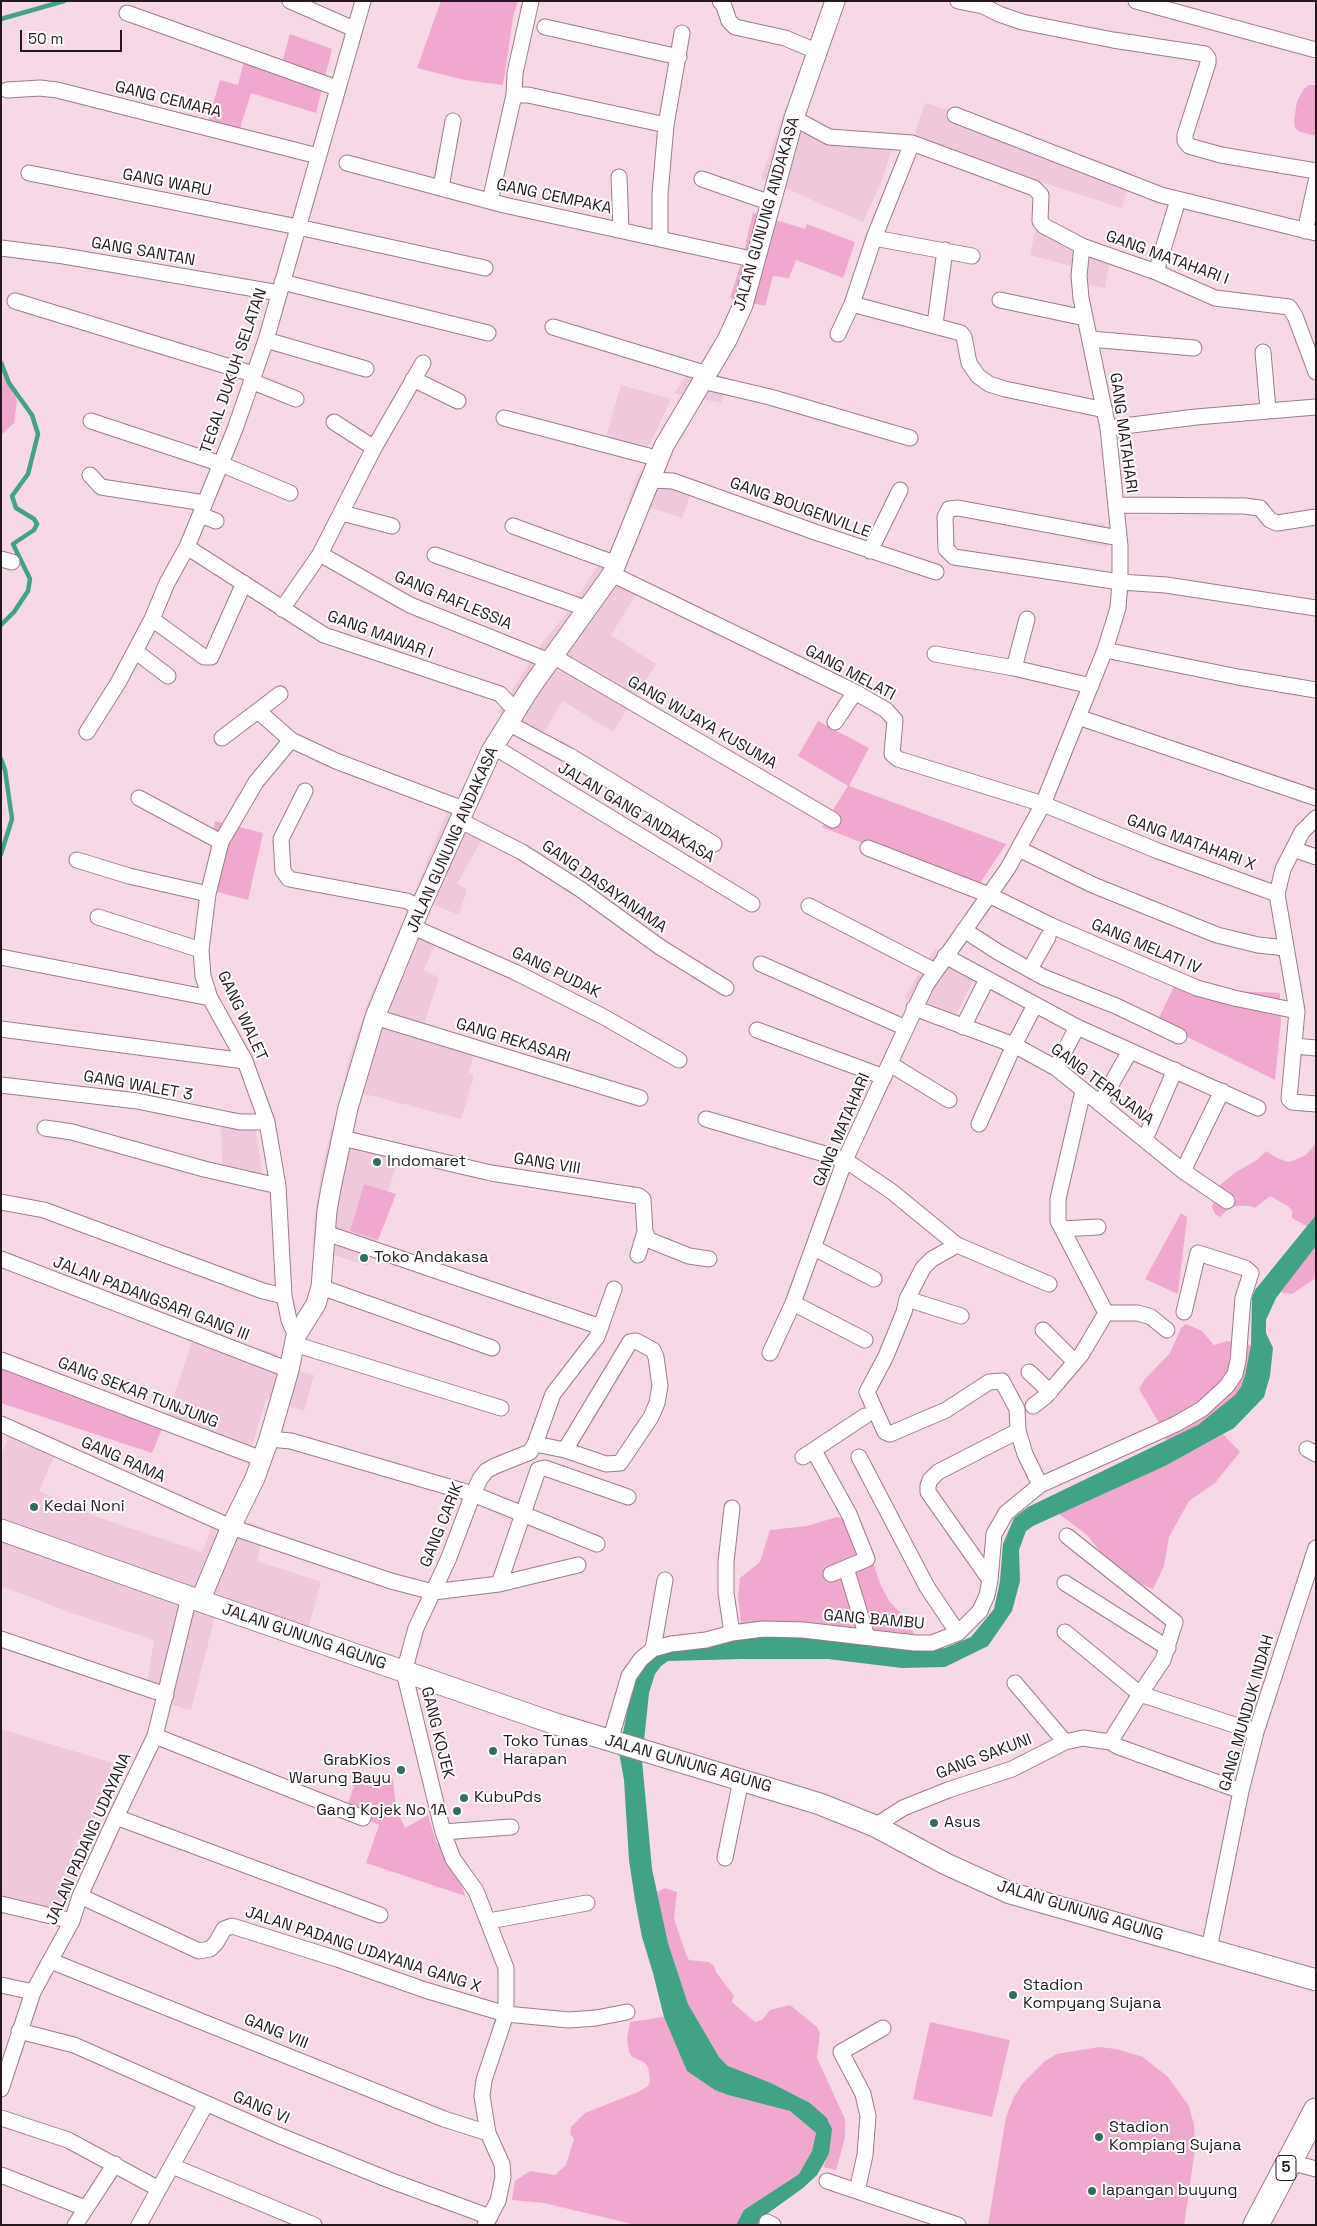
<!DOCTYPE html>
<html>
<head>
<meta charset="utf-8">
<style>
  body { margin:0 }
  #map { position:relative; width:1317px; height:2226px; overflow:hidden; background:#f7d8e7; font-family:"Space Grotesk",sans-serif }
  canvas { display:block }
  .frame { position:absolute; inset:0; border:2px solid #23181e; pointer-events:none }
  .scale { position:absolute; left:20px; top:30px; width:102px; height:22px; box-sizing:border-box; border:2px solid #23181e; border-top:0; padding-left:6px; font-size:15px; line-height:18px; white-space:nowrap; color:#23181e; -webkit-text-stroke:4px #fff; paint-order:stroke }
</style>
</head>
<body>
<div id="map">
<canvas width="1317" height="2226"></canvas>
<div class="frame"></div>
<div class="scale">50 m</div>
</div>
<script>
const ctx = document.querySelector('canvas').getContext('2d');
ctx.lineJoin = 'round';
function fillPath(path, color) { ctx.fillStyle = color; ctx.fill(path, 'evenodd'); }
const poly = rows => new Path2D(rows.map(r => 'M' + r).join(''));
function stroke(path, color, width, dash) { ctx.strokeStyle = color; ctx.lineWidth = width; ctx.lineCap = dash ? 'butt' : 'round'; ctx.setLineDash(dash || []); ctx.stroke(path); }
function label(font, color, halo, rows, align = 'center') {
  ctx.font = font + ' "Space Grotesk",sans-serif'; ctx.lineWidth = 4; ctx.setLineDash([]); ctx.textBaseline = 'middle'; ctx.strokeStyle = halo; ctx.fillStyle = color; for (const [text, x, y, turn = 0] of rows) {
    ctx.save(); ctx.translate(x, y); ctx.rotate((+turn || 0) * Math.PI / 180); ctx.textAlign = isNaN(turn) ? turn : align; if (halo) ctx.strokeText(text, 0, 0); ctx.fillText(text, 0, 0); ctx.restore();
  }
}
const built = poly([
  [925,103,1016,131,1131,173,1122,208,912,141],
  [785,109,814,129,844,134,880,131,896,136,882,180,863,222,761,178],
  [1037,223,1112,249,1105,288,1070,282,1071,266,1030,255],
  [692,367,728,378,721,403,674,393],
  [621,385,671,399,649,446,606,437],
  [640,470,694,485,682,518,628,500],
  [1084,521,1105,525,1108,547,1079,542],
  [600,562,643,583,611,635,656,664,613,732,563,701,541,737,498,712,545,639,568,612],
  [449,807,487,830,457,884,467,889,459,915,413,896],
  [405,917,440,932,424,970,439,978,424,1024,477,1040,469,1072,474,1076,461,1119,342,1088,351,1053,367,1005],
  [935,948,978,971,953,1021,904,998],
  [220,1114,253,1114,263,1176,223,1173],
  [332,1126,403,1145,388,1192,364,1184,350,1231,378,1240,368,1266,313,1248,314,1221,322,1169],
  [196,1330,278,1354,275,1366,314,1375,304,1411,266,1399,252,1447,166,1419],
  [13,1426,59,1445,39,1491,97,1517,202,1552,218,1512,265,1528,257,1561,321,1582,306,1637,217,1609,191,1710,145,1697,154,1640,72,1613,1,1586,1,1455],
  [1,1729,123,1766,98,1811,81,1855,68,1902,57,1920,1,1904]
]);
const green = poly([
  [441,1,518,1,513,17,503,85,465,80,417,68],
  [290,34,332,49,316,113,251,93,237,138,206,129,220,80,238,85,245,57,280,70],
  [1309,85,1316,85,1316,136,1300,132,1295,128,1294,121,1297,101,1304,89],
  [753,213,805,229,807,224,855,242,843,278,796,260,789,278,773,276,765,306,730,298,742,260],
  [3,359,17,401,14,423,1,435],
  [818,721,869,748,849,786,1006,844,977,888,822,827,848,786,798,756],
  [215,821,263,833,248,900,203,888],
  [1179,976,1227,991,1280,993,1281,1022,1275,1080,1157,1022],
  [1316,1143,1316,1215,1307,1226,1292,1218,1292,1211,1288,1206,1270,1196,1255,1208,1249,1206,1236,1206,1229,1208,1220,1217,1215,1214,1212,1207,1220,1185,1236,1172,1257,1160,1266,1151,1277,1158,1288,1162,1295,1160,1306,1155],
  [364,1184,396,1194,378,1240,350,1231],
  [1181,1213,1187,1217,1178,1294,1145,1279],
  [1316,1246,1316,1278,1292,1294,1280,1292],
  [1186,1324,1202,1331,1214,1345,1228,1341,1251,1345,1245,1375,1241,1387,1235,1395,1198,1425,1166,1441,1158,1421,1139,1389,1145,1379,1170,1353,1181,1328],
  [1,1361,166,1419,152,1453,1,1403],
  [1223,1434,1240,1452,1215,1483,1189,1501,1169,1537,1164,1566,1153,1589,1136,1582,1123,1569,1105,1558,1087,1535,1059,1514,1165,1466],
  [837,1517,850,1520,863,1533,881,1586,890,1602,909,1621,915,1637,809,1635,743,1638,738,1598,740,1578,760,1562,770,1530,807,1526],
  [358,1773,393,1779,396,1808,405,1828,428,1815,436,1842,454,1856,465,1896,366,1863,379,1825,346,1810],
  [665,1888,677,1892,674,1919,686,1954,689,1960,709,1962,714,1966,716,1972,734,1996,732,2002,755,2022,762,2020,770,2010,790,2005,817,2027,820,2033,817,2058,845,2119,845,2138,836,2170,823,2167,829,2154,830,2123,827,2118,810,2103,771,2083,731,2068,719,2057,688,2004,668,1943,657,1892],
  [664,2017,688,2071,728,2095,790,2111,816,2133,812,2151,799,2174,744,2210,736,2225,636,2225,544,2203,512,2200,515,2181,530,2171,555,2175,566,2165,574,2139,570,2134,571,2127,585,2113,638,2092,648,2086,650,2080,648,2067,644,2062,632,2057,629,2052,627,2039,630,2022],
  [930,2022,1010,2040,992,2117,913,2099],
  [1099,2047,1116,2049,1143,2057,1168,2077,1189,2106,1194,2125,1195,2149,1184,2225,988,2225,1006,2117,1014,2097,1023,2083,1045,2061,1057,2054]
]);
const water = poly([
  [1316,1215,1316,1246,1276,1298,1266,1320,1266,1333,1273,1348,1270,1376,1264,1397,1234,1428,1223,1434,1165,1466,1033,1526,1026,1531,1019,1550,1020,1581,1012,1611,988,1646,945,1667,902,1668,828,1659,742,1659,668,1661,661,1666,655,1674,649,1693,642,1760,652,1869,668,1943,688,2004,719,2057,728,2066,771,2083,810,2103,827,2118,832,2129,829,2154,817,2175,803,2188,764,2216,757,2225,736,2225,744,2210,799,2174,812,2151,816,2133,790,2111,728,2095,715,2090,687,2071,664,2017,653,1973,642,1937,635,1900,629,1860,624,1780,619,1752,634,1678,649,1657,672,1650,743,1638,809,1635,919,1650,945,1648,971,1637,994,1609,1000,1581,1003,1544,1014,1518,1019,1514,1028,1507,1198,1425,1235,1395,1241,1387,1245,1375,1251,1345,1252,1298,1255,1290]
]);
const stream = poly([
  [1,19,64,1],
  [1,363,9,383,32,415,38,434,28,474,12,496,16,508,34,519,37,524,34,530,13,544,30,579,28,591,14,612,1,625],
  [1,759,5,770,12,819,1,854]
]);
const minor = poly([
  [290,1,354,29],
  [720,1,724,6,729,21,735,27,785,38,816,51],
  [958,1,983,6,999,14,1022,22,1113,40,1205,54,1208,58,1208,63,1185,135,1185,141,1189,146,1221,155,1316,171],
  [1136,1,1316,50],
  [127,13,337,88],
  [545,27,679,57],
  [7,90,40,88,57,90,318,156],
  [514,95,515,73,531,1],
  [955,115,1161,195,1316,233],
  [347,163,504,205,756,260],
  [29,173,298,227,485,268],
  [619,177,621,229],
  [702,179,771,203],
  [441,187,453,121],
  [490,201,514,95,528,95,666,125],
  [1305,231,1316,182],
  [874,238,972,256],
  [660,239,660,194,666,125,682,33],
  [1082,246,1156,272,1215,298,1289,307,1295,316,1316,372],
  [1,248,64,256,279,293],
  [1156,272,1178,200],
  [282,282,488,333],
  [1000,300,1085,318],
  [15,301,253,374],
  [852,304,961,333,964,337,969,363,978,376,989,384,1005,389,1105,410],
  [935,324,945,250],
  [553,327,707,374],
  [838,334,852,304,874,238,912,143],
  [1090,339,1194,348],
  [266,340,366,369],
  [1263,352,1268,410],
  [413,379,458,401],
  [251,381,296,399],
  [702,381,770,397,910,438],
  [504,418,660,459],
  [91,421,221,464,290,493],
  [334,422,374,448],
  [1108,428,1196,417,1316,407],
  [90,475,101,487,205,503],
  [651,480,673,481,815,532,936,572],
  [1116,505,1244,506,1260,508,1270,520,1277,523,1316,517],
  [342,513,392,526],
  [200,515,216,521],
  [513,526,617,564],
  [1119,538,958,508,949,509,945,517,946,549,954,557,1120,582,1166,585,1316,608],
  [187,547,324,635,500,694,515,710],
  [870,551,900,490],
  [320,554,410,605,549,661],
  [435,555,588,609],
  [1,559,12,562],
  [612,574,855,692,886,710,895,720,892,754,898,759,1043,804,1158,851,1277,894,1297,1011,1289,1099,1292,1102,1316,1104],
  [282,609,320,554,374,448,423,363],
  [152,619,204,657,211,657,244,583],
  [1105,650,1238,677,1316,690],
  [135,651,168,676],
  [935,654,1014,668,1091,686],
  [553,656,833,820],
  [1014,668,1027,619],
  [258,711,291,740,336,761,463,809],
  [1078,717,1316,798],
  [835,722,855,692],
  [508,723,570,756,714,844],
  [87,732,118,683,152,619,167,583,187,547,235,429,266,340,363,1],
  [222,738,280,694],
  [491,751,501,751,752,904],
  [305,791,281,839,283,871,289,879,407,901,420,908],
  [139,798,221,842],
  [459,820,522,852,580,889,660,947,726,988],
  [868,848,989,895,1052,926,1197,988,1234,998,1297,1011],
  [1019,849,1093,885,1217,935,1258,945,1286,948],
  [1293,849,1316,857],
  [77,860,129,876,208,894],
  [1277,894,1283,869,1302,832,1316,818],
  [809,906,935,971],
  [98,917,201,950],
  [413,927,515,972,604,1017,679,1060],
  [964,930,998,952,1043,977,1116,1006,1179,1036],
  [945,956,1077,1027,1258,1108],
  [1,957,210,998],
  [761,964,906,1028],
  [1030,969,1048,937],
  [914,1008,1014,1045,1056,1068,1183,1171,1227,1201],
  [375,1017,640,1098],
  [963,1027,987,979],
  [1,1029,245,1061],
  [757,1030,884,1077],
  [1294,1046,1316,1048],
  [890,1064,949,1100],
  [1056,1068,1077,1027],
  [1,1085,137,1101,240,1122,267,1122],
  [1083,1091,1058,1199,1058,1221,1106,1313,1138,1313,1151,1317,1167,1330],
  [1100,1104,1130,1051],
  [706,1119,845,1160,891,1191,957,1245,932,1259,923,1268,907,1299,904,1312,886,1356,867,1392,885,1432,890,1434,946,1410,989,1382,1002,1381,1017,1409,1018,1431,1025,1454,1040,1485],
  [979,1124,1014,1045,1035,1005],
  [45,1128,72,1132,204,1169,278,1186],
  [342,1138,491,1173,639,1196,643,1199,645,1232,649,1240,689,1256,709,1259],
  [1145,1139,1175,1070],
  [1183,1171,1222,1091],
  [1,1202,44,1210,263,1291,284,1296,289,1320,296,1336],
  [1062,1229,1098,1227],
  [326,1233,601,1327],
  [957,1245,1049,1284],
  [814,1248,874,1279],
  [638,1255,645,1232],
  [1,1259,289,1370],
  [321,1287,492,1348],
  [284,1296,278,1186,267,1122,245,1061,210,998,203,976,201,950,208,894,221,842,256,782,291,740],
  [907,1299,961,1316],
  [793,1303,865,1340],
  [1043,1330,1075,1362],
  [294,1344,501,1408],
  [770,1353,793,1303,845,1160,926,985,1008,868,1043,804,1105,650,1118,608,1120,582,1120,546,1108,428,1081,298,1079,276,1082,246,1044,226,1040,221,1041,195,1034,188,912,143,829,137,794,118],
  [1,1360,262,1459],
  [1029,1372,1050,1392],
  [1033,1406,1046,1396,1081,1355,1106,1313],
  [1,1424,231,1527,391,1581,433,1592,499,1584,578,1565],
  [269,1439,291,1441,473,1494,597,1544],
  [535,1444,565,1450,606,1464,620,1463,651,1417,657,1403,660,1386,656,1357,653,1350,636,1341,630,1342,565,1450],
  [1307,1449,1316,1454],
  [814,1451,849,1514,867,1559,831,1574],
  [803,1457,865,1416],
  [859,1457,927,1587,958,1633],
  [732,1508,726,1562,726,1593,732,1633],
  [1067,1536,1175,1622,1163,1660,1140,1694,1256,1732],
  [846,1568,867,1637],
  [990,1580,928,1492,928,1486,930,1480,938,1472,1018,1431],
  [1065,1583,1168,1648],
  [499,1584,538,1470,545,1468,628,1497],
  [1065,1632,1140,1694,1110,1742],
  [1,1639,166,1695],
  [653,1649,665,1580],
  [1015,1683,1065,1742],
  [155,1736,363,1818],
  [610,1741,629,1676,641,1659,653,1649,671,1644,706,1640,732,1633,763,1629,803,1630,915,1643,932,1643,958,1633,980,1611,987,1595,990,1580,994,1534,1006,1513,1040,1485,1176,1424,1202,1409,1227,1386,1235,1374,1238,1361,1243,1298,1251,1273,1245,1268,1198,1253,1184,1312],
  [116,1817,380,1915],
  [875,1826,903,1808,948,1790,1012,1769,1065,1742,1083,1738,1110,1742,1119,1747,1241,1791],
  [443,1832,511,1827],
  [725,1858,741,1780],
  [80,1896,199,1951,210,1949,216,1943,224,1929,232,1926,337,1959,425,1990,506,2014,569,2020,596,2018,627,2012],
  [1,1904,72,1921],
  [489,1921,587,1903],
  [1209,1949,1241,1791,1256,1732,1316,1548],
  [51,1961,444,2119,488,2133],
  [1,1985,33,1992],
  [19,2031,74,2045,278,2135,389,2180,490,2217],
  [1,2089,33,1992,72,1921,80,1896,116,1817,155,1736,189,1597],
  [1,2118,68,2140,159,2189],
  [1290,2162,1316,2169],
  [172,2166,314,2225],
  [1,2175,85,2208],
  [827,2181,958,2225],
  [857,2191,865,2155,868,2116,863,2094,841,2052,883,2028],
  [767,2222,773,2225],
  [75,2225,115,2164],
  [139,2225,206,2104],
  [485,2225,498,2201,503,2177,502,2164,488,2133,482,2096,484,2080,506,2014,506,1968,476,1891,453,1859,443,1832,404,1672,416,1628,448,1560,473,1494,480,1479,486,1471,495,1466,530,1452,535,1444,553,1394,597,1337,614,1289]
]);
const tertiary = poly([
  [200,1601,231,1527,255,1478,269,1439,289,1370,296,1336,316,1304,321,1287,327,1211,331,1188,348,1108,375,1017,420,908,491,751,531,687,612,574,664,446,727,340,743,305,794,118,835,1]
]);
const secondary = poly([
  [1,1530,189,1597,556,1724,820,1804,875,1826,946,1864,1010,1893,1316,1980]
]);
const trunk = poly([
  [1256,2225,1316,2111]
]);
const markers = [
  [377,1162,5,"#316f5c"],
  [364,1258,5,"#316f5c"],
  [34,1507,5,"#316f5c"],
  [493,1751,5,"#316f5c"],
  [401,1770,5,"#316f5c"],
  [464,1798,5,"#316f5c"],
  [457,1811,5,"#316f5c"],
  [934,1823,5,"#316f5c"],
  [1013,1995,5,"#316f5c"],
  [1099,2137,5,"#316f5c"],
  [1092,2191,5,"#316f5c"]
];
const shields = [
  [1286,2168,20]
];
const shieldNames = [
  ["5",1286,2168]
];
const streetNames = [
  ["GANG CEMARA",168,100,14],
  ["GANG WARU",167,183,11],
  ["GANG CEMPAKA",554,197,12],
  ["JALAN GUNUNG ANDAKASA",767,214,-74],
  ["GANG SANTAN",143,252,10],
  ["GANG MATAHARI I",1167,258,20],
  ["TEGAL DUKUH SELATAN",234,371,-71],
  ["GANG MATAHARI",1123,433,82],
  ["GANG BOUGENVILLE",800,508,20],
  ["GANG RAFLESSIA",453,601,23],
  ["GANG MAWAR I",380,635,20],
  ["GANG MELATI",850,673,28],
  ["GANG WIJAYA KUSUMA",702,723,30],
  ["JALAN GANG ANDAKASA",636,813,31],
  ["JALAN GUNUNG ANDAKASA",453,840,-66],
  ["GANG MATAHARI X",1191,843,20],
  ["GANG DASAYANAMA",604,887,35],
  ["GANG MELATI IV",1146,947,23],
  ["GANG PUDAK",556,973,26],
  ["GANG WALET",242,1016,65],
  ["GANG REKASARI",513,1041,17],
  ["GANG TERAJANA",1102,1085,37],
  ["GANG WALET 3",138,1086,10],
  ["GANG MATAHARI",842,1130,-67],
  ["GANG VIII",547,1164,9],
  ["JALAN PADANGSARI GANG III",151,1299,21],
  ["GANG SEKAR TUNJUNG",138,1393,21],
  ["GANG RAMA",123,1460,24],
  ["GANG CARIK",442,1525,-68],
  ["GANG BAMBU",874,1620,5],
  ["JALAN GUNUNG AGUNG",304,1637,19],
  ["GANG MUNDUK INDAH",1247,1713,-74],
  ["GANG KOJEK",437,1733,76],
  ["GANG SAKUNI",984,1757,-21],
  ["JALAN GUNUNG AGUNG",688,1764,16],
  ["JALAN PADANG UDAYANA",89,1839,-66],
  ["JALAN GUNUNG AGUNG",1080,1911,17],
  ["JALAN PADANG UDAYANA GANG X",363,1950,18],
  ["GANG VIII",276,2032,22],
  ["GANG VI",261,2108,23]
];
const poiNames = [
  ["Indomaret",387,1162],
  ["Toko Andakasa",374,1258],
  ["Kedai Noni",44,1507],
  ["Toko Tunas",503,1742],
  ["Harapan",503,1760],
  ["GrabKios",391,1761,"right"],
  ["Warung Bayu",391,1779,"right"],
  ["KubuPds",474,1798],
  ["Gang Kojek No 1A",447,1811,"right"],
  ["Asus",944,1823],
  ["Stadion",1023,1986],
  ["Kompyang Sujana",1023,2004],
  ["Stadion",1109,2128],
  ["Kompiang Sujana",1109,2146],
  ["lapangan buyung",1102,2191]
];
fillPath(built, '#efc8dc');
fillPath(green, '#f1a8cf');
fillPath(water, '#41a285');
stroke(stream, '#41a285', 4.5);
stroke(minor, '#997d8b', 17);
stroke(tertiary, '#997d8b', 21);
stroke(secondary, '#997d8b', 23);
stroke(trunk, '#997d8b', 27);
stroke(minor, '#fff', 15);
stroke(tertiary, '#fff', 19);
stroke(secondary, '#fff', 21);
stroke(trunk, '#fff', 25);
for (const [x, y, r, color] of markers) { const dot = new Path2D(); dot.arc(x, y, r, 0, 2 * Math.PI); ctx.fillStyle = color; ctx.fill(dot); stroke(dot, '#fff', 2); }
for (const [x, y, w] of shields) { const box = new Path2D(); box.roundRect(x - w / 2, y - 12.5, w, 25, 4); ctx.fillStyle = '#fff'; ctx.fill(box); stroke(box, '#23181e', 1); }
label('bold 15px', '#23181e', null, shieldNames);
label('16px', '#23181e', '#fff', streetNames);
label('16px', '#23181e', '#fff', poiNames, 'left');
</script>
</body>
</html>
